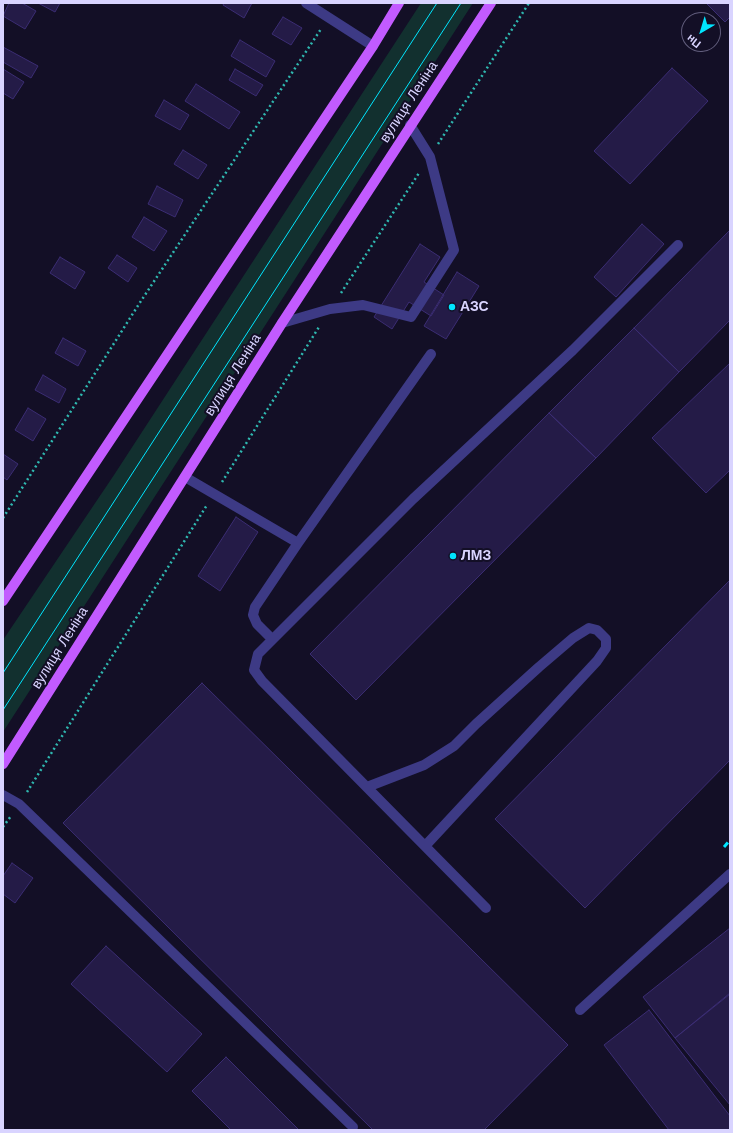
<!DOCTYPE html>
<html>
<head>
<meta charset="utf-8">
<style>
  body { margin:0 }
  #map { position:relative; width:733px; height:1133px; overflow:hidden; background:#130f26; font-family:"Work Sans",sans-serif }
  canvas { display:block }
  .frame { position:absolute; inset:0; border:4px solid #d9d4ff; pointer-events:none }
  .north { position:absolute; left:681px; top:12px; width:40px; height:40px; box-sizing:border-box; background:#130f26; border:1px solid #625e7d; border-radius:50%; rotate:218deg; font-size:11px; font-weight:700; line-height:16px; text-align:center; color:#d9d4ff }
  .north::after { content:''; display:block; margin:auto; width:14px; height:18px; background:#00e5ff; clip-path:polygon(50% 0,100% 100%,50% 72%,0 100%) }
</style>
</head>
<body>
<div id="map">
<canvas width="733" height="1133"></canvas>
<div class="frame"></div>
<div class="north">Пн</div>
</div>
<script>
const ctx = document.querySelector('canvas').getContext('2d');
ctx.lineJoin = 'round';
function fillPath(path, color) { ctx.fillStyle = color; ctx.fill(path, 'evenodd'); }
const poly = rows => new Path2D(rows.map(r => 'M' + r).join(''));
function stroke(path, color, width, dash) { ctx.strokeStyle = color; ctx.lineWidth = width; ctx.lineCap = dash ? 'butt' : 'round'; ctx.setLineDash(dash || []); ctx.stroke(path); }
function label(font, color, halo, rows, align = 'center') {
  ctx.font = font + ' "Work Sans",sans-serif'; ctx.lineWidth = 4; ctx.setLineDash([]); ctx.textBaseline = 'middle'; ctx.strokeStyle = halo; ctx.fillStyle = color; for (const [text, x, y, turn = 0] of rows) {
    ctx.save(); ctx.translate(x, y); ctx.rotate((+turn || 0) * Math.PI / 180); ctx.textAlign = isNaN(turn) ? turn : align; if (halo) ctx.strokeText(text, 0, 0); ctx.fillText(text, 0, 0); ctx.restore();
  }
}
const green = poly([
  [421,3,473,3,3,732,3,640,114,475]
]);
const building = poly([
  [9,3,22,3,36,11,25,29,3,16,9,3],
  [38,3,60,3,55,12,38,3],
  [224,3,252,3,244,18,223,5,224,3],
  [706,3,730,3,730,17,725,22,706,3],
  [283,17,302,28,291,45,272,34,283,17],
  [240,40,275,61,266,77,231,56,240,40],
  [3,47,38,66,31,78,3,62,3,47],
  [672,68,708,101,630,184,594,151,672,68],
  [3,69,24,82,13,99,3,93,3,69],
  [235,69,263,85,256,96,229,80,235,69],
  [196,84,240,112,229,129,185,101,196,84],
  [164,100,189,115,180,130,155,116,164,100],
  [183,150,207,165,198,179,174,164,183,150],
  [157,186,183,200,175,217,148,204,157,186],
  [144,217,167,231,154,251,132,237,144,217],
  [642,224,664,244,616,297,594,277,642,224],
  [730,230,730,320,679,372,634,328,730,230],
  [420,244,440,257,424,282,444,295,431,316,409,302,392,329,374,317,420,244],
  [117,255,137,268,128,282,108,268,117,255],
  [60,257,85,272,75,289,50,273,60,257],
  [457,272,479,286,446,339,424,326,457,272],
  [634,328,679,372,596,458,549,413,634,328],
  [63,338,86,351,78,366,55,353,63,338],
  [730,363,730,470,706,493,652,438,730,363],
  [43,375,66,389,59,403,35,390,43,375],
  [28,408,46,419,33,441,15,430,28,408],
  [549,413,596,458,356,700,310,654,549,413],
  [3,454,18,464,7,480,3,477,3,454],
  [236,517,258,532,220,591,198,576,236,517],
  [730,580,730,760,585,908,495,819,730,580],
  [202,683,568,1045,484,1130,373,1130,63,823,202,683],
  [12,863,33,878,15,903,3,894,3,876,12,863],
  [730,928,730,994,675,1038,643,997,730,928],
  [106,946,202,1034,167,1072,71,984,106,946],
  [730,993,730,1105,675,1038,730,993],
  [649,1010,730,1116,730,1130,669,1130,604,1045,649,1010],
  [226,1057,299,1130,231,1130,192,1091,226,1057]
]);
const path = poly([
  [438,144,529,3],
  [341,293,419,173],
  [222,482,319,327],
  [3,518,139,304,321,29],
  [27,792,207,505],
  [3,827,11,816]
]);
const minor = poly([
  [306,3,373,46],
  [282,323,330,309,363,305,411,317,454,250,430,157,410,125],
  [185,477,298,543],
  [272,639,257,624,253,615,255,607,298,543,431,354],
  [367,787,424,765,454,746,476,724,539,667,573,638,589,628,597,630,606,639,606,648,597,661,426,845],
  [3,795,19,804,353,1127],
  [486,908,262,681,254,670,258,654,413,499,573,350,678,245],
  [580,1010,730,874]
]);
const major = poly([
  [3,601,373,46,399,3],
  [3,764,282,323,491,3]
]);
const tram = poly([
  [3,673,437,3],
  [3,710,461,3]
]);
const rail = poly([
  [724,847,730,840]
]);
const markers = [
  [452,307,4,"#00e5ff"],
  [453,556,4,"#00e5ff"]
];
const streetNames = [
  ["вулиця Леніна",409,102,-57],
  ["вулиця Леніна",233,375,-58],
  ["вулиця Леніна",60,648,-58]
];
const poiNames = [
  ["АЗС",460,307],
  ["ЛМЗ",461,556]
];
fillPath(green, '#12302f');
fillPath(building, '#241b47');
stroke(building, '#3b2d73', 1);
stroke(path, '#2fb8b0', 2.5, [2, 3]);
stroke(minor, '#3d3a85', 10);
stroke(major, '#c25bff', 10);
stroke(tram, '#00e5ff', 1);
stroke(rail, '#00e5ff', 3, [6, 5]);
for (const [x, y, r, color] of markers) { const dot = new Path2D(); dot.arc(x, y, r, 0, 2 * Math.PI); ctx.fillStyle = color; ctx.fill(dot); stroke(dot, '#130f26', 1.5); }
label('14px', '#d9d4ff', '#130f26', streetNames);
label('bold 14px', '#d9d4ff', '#130f26', poiNames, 'left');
</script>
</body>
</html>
